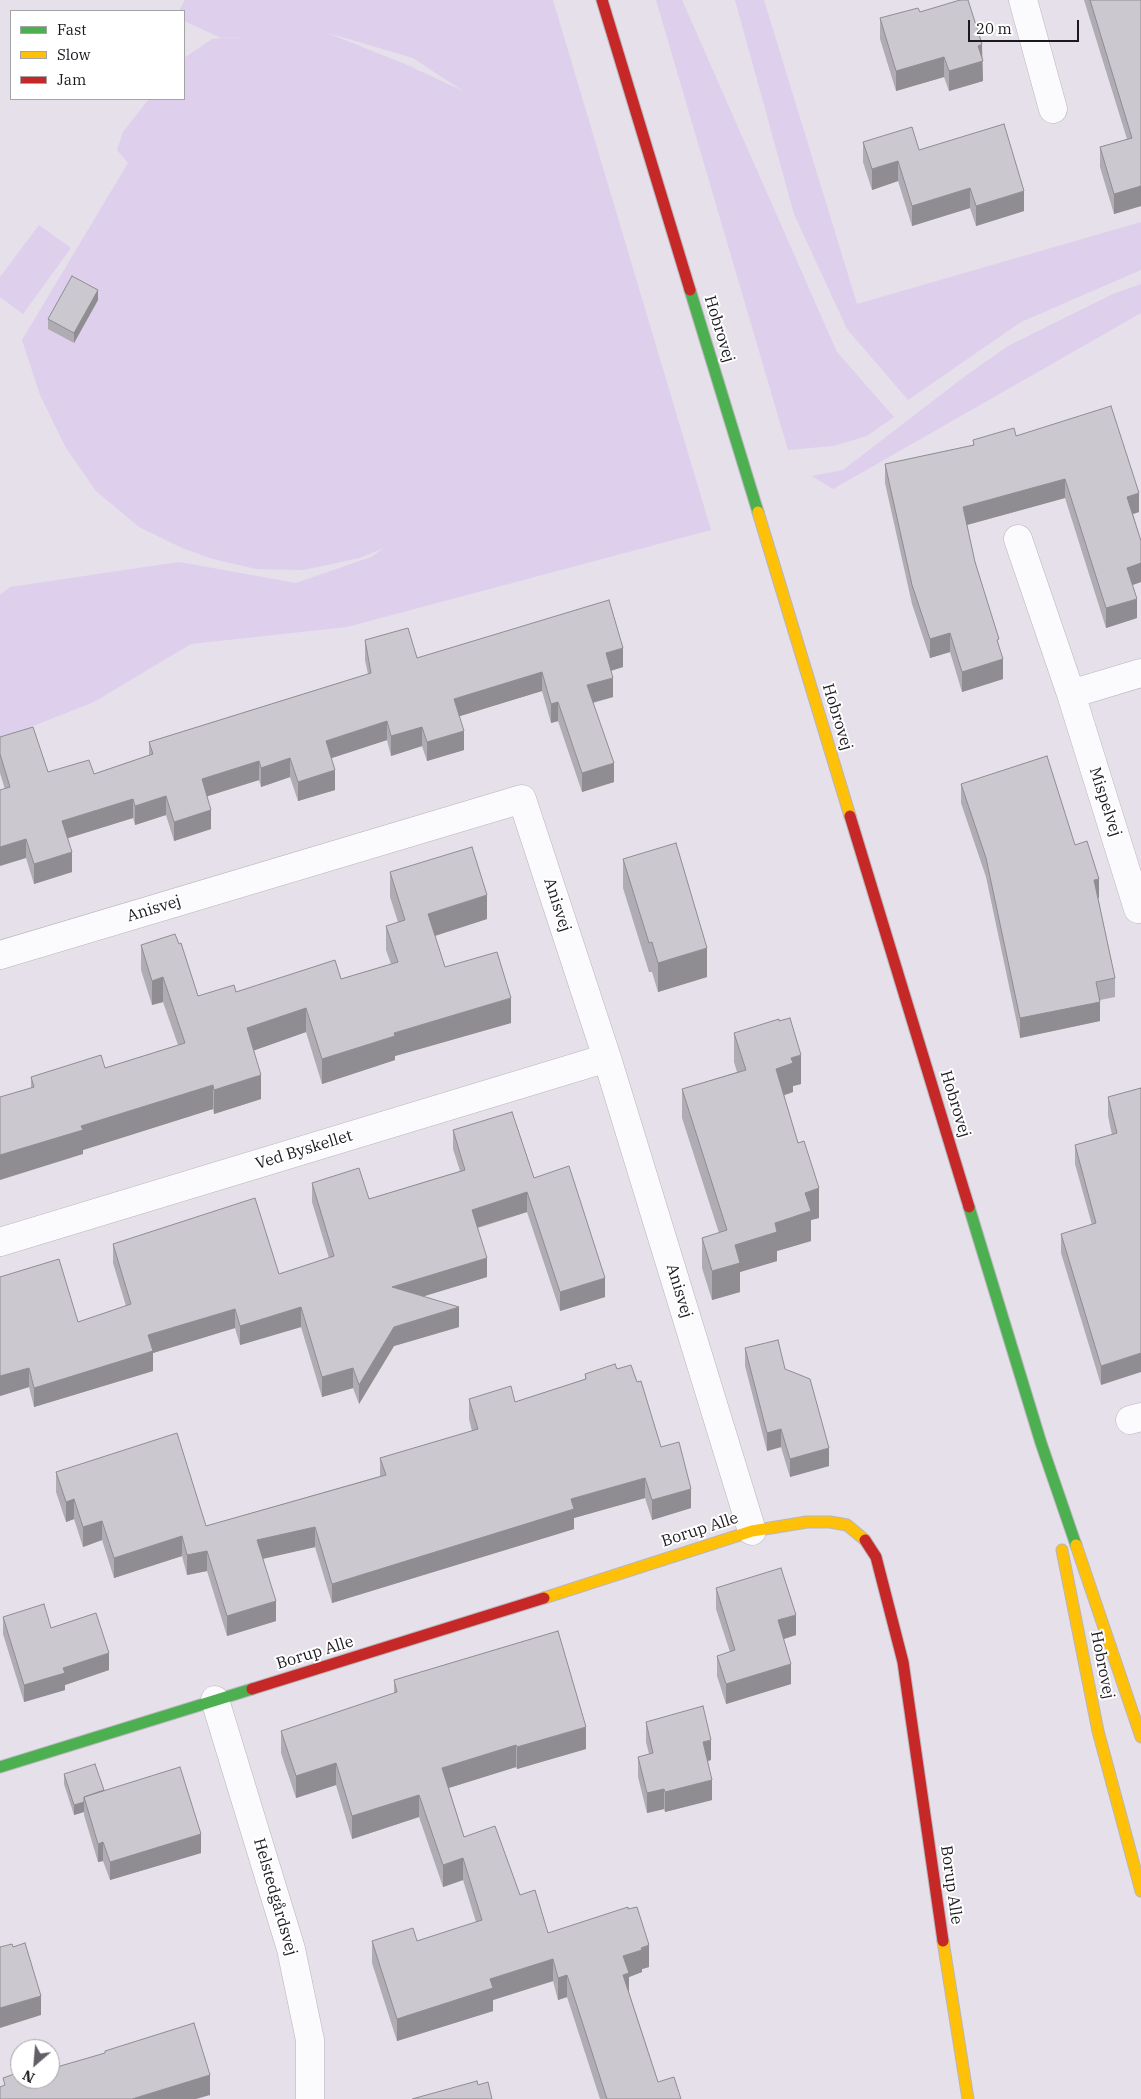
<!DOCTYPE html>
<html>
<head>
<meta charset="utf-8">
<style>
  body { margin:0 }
  #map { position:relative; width:1141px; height:2099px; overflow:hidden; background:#e5e0ea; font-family:"IBM Plex Serif",serif }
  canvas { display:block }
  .legend { position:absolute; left:10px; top:10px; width:175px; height:90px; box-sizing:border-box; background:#fff; border:1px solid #a4a3a5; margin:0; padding:6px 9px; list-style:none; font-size:15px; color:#1c191f }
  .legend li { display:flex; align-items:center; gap:10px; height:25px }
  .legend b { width:25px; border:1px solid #a4a3a5 }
  .north { position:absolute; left:10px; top:2039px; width:50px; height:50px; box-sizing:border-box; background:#fff; border:1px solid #a4a3a5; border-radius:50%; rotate:207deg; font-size:14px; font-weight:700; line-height:20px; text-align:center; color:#1c191f }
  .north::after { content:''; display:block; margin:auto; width:18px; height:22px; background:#625f66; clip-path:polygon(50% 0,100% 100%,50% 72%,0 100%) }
  .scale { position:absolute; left:968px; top:20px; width:111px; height:22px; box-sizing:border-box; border:2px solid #1c191f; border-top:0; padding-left:6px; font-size:15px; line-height:18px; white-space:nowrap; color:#1c191f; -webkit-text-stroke:4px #fff; paint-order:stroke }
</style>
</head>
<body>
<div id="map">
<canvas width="1141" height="2099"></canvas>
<ul class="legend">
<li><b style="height:6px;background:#4caf50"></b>Fast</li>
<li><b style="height:6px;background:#ffc107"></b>Slow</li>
<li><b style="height:6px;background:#c62828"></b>Jam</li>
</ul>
<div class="north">N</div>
<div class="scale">20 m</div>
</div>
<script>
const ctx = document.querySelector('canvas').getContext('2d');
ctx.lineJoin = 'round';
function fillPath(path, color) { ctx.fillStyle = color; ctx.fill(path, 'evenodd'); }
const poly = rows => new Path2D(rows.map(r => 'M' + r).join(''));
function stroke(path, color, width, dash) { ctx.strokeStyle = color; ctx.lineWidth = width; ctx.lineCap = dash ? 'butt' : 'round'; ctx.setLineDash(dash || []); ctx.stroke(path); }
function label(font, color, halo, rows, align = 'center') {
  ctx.font = font + ' "IBM Plex Serif",serif'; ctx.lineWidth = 4; ctx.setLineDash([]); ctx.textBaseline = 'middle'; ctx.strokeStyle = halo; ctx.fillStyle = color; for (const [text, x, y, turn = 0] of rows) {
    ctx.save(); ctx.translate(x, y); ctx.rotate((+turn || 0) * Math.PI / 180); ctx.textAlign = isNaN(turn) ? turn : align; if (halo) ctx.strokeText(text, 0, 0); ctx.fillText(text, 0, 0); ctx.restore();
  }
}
const green = poly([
  [185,0,553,0,711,530,347,627,191,644,94,702,0,739,0,595,10,587,179,562,296,583,371,557,384,548,360,558,303,570,256,569,213,559,182,548,139,527,96,491,66,448,40,395,22,340,128,163,117,150,123,132,149,99,184,99,184,58,212,39,245,37,221,38,184,21,184,11,179,11],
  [325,32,413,58,463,91,405,64],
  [656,0,682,0,837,352,894,417,867,436,833,446,788,450],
  [735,0,764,0,857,304,1141,222,1141,270,1021,322,908,400,847,329,794,214],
  [39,225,71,248,23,314,0,297,0,277],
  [1141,284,1141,313,833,489,812,476,843,470,964,377,1008,346,1113,294]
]);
const street = poly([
  [1023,0,1053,109],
  [1018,539,1071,694,1138,909,1141,908],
  [1071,694,1141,673],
  [0,955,522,799,607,1058,752,1531],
  [0,1242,607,1058],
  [1130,1420,1141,1417],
  [215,1700,291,1949,310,2040,310,2099]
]);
const fast = poly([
  [690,290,758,512],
  [969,1207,1041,1443,1076,1545],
  [0,1767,252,1689]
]);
const slow = poly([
  [758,512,850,816],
  [1076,1545,1141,1737],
  [1062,1550,1098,1731,1141,1891],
  [544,1598,752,1531,807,1522,830,1522,847,1525,865,1540],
  [943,1941,968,2099]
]);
const jam = poly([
  [602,0,690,290],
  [850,816,969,1207],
  [865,1540,876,1557,903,1662,943,1941],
  [252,1689,544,1598]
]);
const wall = poly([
  [1084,0,1141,0,1141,206,1114,214,1100,167,1100,147,1127,139],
  [920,12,982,58,983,81,949,91,944,77,896,91,880,39,880,18],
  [863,142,919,150,1024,211,976,226,970,208,912,226,898,181,872,190,863,162],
  [98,300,74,343,48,329,48,319],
  [1016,436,1139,512,1133,514,1141,541,1141,582,1132,585,1137,618,1106,628,1065,498,967,525,975,562,999,647,1003,679,962,692,950,652,930,658,912,604,885,483,885,464,973,445,973,440],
  [365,640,417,658,623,667,611,671,613,697,593,703,614,782,582,792,558,721,551,723,542,691,459,716,464,750,427,761,422,746,391,756,387,740,331,758,335,790,298,801,290,777,261,787,259,780,207,796,211,829,174,841,166,815,135,825,133,818,68,838,72,872,34,884,0,773,0,737,48,772,94,774,149,755,149,742,368,674,365,660],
  [961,784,1075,845,1099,898,1098,898,1115,978,1115,997,1100,1000,1100,1021,1020,1038,986,877,961,803],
  [623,859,707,977,658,992,652,972,649,972,623,888],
  [390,872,487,919,435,936,445,967,511,1023,395,1056,395,1060,322,1084,306,1032,254,1050,261,1099,214,1114,213,1109,83,1150,83,1154,31,1088,31,1077,105,1068,178,1045,163,1002,152,1005,141,970,141,945,179,944,198,996,341,979,391,964,386,950,386,926,398,922,390,897],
  [734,1033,801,1084,793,1086,793,1092,784,1095,819,1218,811,1220,811,1241,777,1251,777,1261,740,1272,740,1292,712,1300,702,1268,702,1238,719,1233,682,1118,682,1089,737,1072,734,1062],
  [1141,1088,1101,1385,1061,1253,1061,1234,1092,1225,1075,1164,1075,1145,1112,1135,1108,1116,1108,1097],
  [453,1130,534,1178,605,1297,560,1311,527,1212,478,1228,487,1277,424,1296,459,1327,394,1346,359,1404,353,1388,322,1397,301,1327,240,1345,235,1328,153,1353,153,1371,34,1407,29,1387,0,1396,0,1277,78,1322,126,1306,113,1263,113,1244,279,1274,329,1258,312,1202,312,1183,369,1199,460,1171,453,1149],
  [745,1348,785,1369,829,1466,790,1477,781,1447,767,1451,745,1366],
  [617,1369,637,1382,661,1447,691,1508,652,1520,645,1498,574,1518,574,1529,332,1603,315,1547,263,1559,276,1621,227,1636,207,1571,187,1575,182,1556,114,1578,102,1540,83,1547,74,1519,66,1522,56,1492,56,1472,206,1526,380,1476,380,1458,472,1431,469,1419,469,1399,515,1402,585,1379,585,1374],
  [716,1588,796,1635,783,1639,791,1684,726,1704,717,1676,717,1656,730,1652,716,1609],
  [3,1617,51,1628,109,1670,65,1685,65,1690,24,1702,3,1634],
  [394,1680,586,1749,517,1769,516,1767,449,1788,464,1837,520,1895,548,1933,649,1967,642,1969,642,1972,629,1977,629,1992,658,2082,681,2099,600,2099,567,1997,558,2000,553,1981,493,2000,493,2011,397,2041,372,1963,372,1941,417,1941,476,1922,463,1880,443,1887,419,1817,352,1839,336,1785,296,1798,281,1753,281,1731,394,1694],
  [646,1722,711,1760,708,1761,712,1800,665,1812,664,1809,647,1813,638,1777,638,1757,649,1754,646,1742],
  [64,1774,104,1790,201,1853,110,1880,103,1861,98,1862,84,1815,84,1812,74,1815,64,1784]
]);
const shadedWall = poly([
  [982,44,983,81,949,91,949,71,978,46],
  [944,57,944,77,896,91,896,71],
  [898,161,898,181,872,190,872,169],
  [1141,186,1141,206,1114,214,1114,194],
  [970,188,970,208,912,226,912,206],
  [1024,191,1024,211,976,226,976,206],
  [98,290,98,300,74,343,74,333],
  [1065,479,1065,498,963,526,963,507],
  [1139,493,1139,512,1127,516,1127,497],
  [1141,563,1141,582,1127,587,1127,568],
  [1137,599,1137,618,1106,628,1106,608],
  [950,633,950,652,930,658,930,639],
  [623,648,623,667,606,672,606,653],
  [1003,659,1003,679,962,692,962,672],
  [542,672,542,691,454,718,454,699],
  [613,678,613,697,587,704,587,685],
  [558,702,558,721,551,723,551,704],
  [387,721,387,740,326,760,326,741],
  [422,727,422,746,391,756,391,736],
  [464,731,464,750,427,761,427,742],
  [290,758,290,777,261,787,261,768],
  [259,761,259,780,202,798,202,779],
  [614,763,614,782,582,792,582,773],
  [335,770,335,790,298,801,298,782],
  [166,796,166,815,135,825,135,806],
  [133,799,133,818,62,840,62,821],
  [211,810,211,829,174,841,174,822],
  [26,839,26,858,0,866,0,847],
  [72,852,72,872,34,884,34,864],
  [1099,879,1099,898,1094,899,1094,880],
  [487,895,487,919,428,938,428,914],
  [707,948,707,977,658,992,658,963],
  [163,977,163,1002,152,1005,152,981],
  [511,998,511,1023,395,1056,395,1060,322,1084,322,1059,394,1033],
  [1100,1002,1100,1021,1020,1038,1020,1018],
  [306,1008,306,1032,247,1053,247,1028],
  [801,1055,801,1084,793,1086,793,1092,776,1098,776,1069,791,1058],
  [261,1075,261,1099,214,1114,214,1090],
  [213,1085,213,1109,83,1150,83,1154,0,1180,0,1155,81,1126],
  [819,1188,819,1218,811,1220,811,1241,777,1251,777,1261,740,1272,740,1292,712,1300,712,1271,735,1245,775,1223,805,1193],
  [527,1192,527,1212,472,1229,472,1210],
  [487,1258,487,1277,392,1306,392,1287],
  [605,1278,605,1297,560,1311,560,1292],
  [301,1307,301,1327,240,1345,240,1326],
  [459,1307,459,1327,394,1346,359,1404,359,1385,394,1327],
  [235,1309,235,1328,153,1353,153,1371,34,1407,34,1388,148,1335],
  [1141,1353,1141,1372,1101,1385,1101,1366],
  [29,1368,29,1387,0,1396,0,1376],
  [353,1368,353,1388,322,1397,322,1377],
  [781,1429,781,1447,767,1451,767,1433],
  [829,1448,829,1466,790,1477,790,1459],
  [645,1478,645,1498,574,1518,574,1529,332,1603,332,1584,571,1499],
  [691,1489,691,1508,652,1520,652,1500],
  [74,1499,74,1519,66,1522,66,1502],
  [102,1521,102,1540,83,1547,83,1527],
  [315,1527,315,1547,257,1560,257,1540],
  [182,1536,182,1556,114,1578,114,1558],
  [207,1551,207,1571,187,1575,187,1555],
  [276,1601,276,1621,227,1636,227,1616],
  [796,1615,796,1635,778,1641,778,1620],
  [109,1653,109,1670,65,1685,65,1690,24,1702,24,1685,63,1668],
  [791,1664,791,1684,726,1704,726,1684],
  [586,1727,586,1749,517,1769,517,1747],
  [711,1740,711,1760,703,1762,703,1742],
  [516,1745,516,1767,442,1790,442,1768],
  [336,1763,336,1785,296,1798,296,1776],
  [712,1780,712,1800,665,1812,665,1792],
  [664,1789,664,1809,647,1813,647,1793],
  [419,1795,419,1817,352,1839,352,1816],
  [84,1802,84,1812,74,1815,74,1805],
  [201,1834,201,1853,110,1880,110,1862],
  [103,1842,103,1861,98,1862,98,1844],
  [463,1858,463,1880,443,1887,443,1865],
  [649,1945,649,1967,642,1969,642,1972,629,1977,629,1995,623,1997,623,1956,641,1948],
  [553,1959,553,1981,493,2000,493,2011,397,2041,397,2019,490,1979],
  [567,1975,567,1997,558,2000,558,1978],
  [41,1996,41,2015,0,2028,0,2008],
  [210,2075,210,2095,196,2099,132,2099]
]);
const building = poly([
  [960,0,968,0,982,44,978,46,983,61,949,71,944,57,896,71,880,18,918,8,920,12,960,0],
  [1090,0,1141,0,1141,186,1114,194,1100,147,1132,138,1090,0],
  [1004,124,1024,191,976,206,970,188,912,206,898,161,872,169,863,142,912,127,919,150,1004,124],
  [72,276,98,290,74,333,48,319,72,276],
  [1111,406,1139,493,1127,497,1141,541,1141,563,1127,568,1137,599,1106,608,1065,479,963,507,975,562,999,639,997,640,1003,659,962,672,950,633,930,639,912,585,885,464,974,445,973,440,1014,428,1016,436,1111,406],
  [609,600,623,648,606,653,613,678,587,685,614,763,582,773,558,702,551,704,542,672,454,699,464,731,427,742,422,727,391,736,387,721,326,741,335,770,298,782,290,758,261,768,259,761,202,779,211,810,174,822,166,796,135,806,133,799,62,821,72,852,34,864,26,839,0,847,0,790,10,787,0,754,0,737,33,727,48,772,89,760,94,774,153,754,149,742,371,673,365,640,408,628,417,658,609,600],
  [1047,756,1075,845,1087,841,1099,879,1094,880,1115,978,1096,982,1100,1002,1020,1018,986,858,961,784,1047,756],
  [676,843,707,948,658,963,652,942,649,943,623,859,676,843],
  [472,847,487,895,428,914,445,967,497,952,511,998,394,1033,395,1036,322,1059,306,1008,247,1028,261,1075,214,1090,213,1085,81,1126,83,1130,0,1155,0,1097,34,1087,31,1077,101,1055,105,1068,185,1043,163,977,152,981,141,945,175,934,179,944,181,943,198,996,234,985,236,992,335,960,341,979,398,962,386,926,405,920,390,872,472,847],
  [790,1018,801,1055,791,1058,793,1063,776,1069,798,1143,804,1141,819,1188,805,1193,811,1211,775,1223,777,1232,735,1245,740,1263,712,1271,702,1238,727,1230,682,1089,746,1070,734,1033,779,1019,779,1021,790,1018],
  [1141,1088,1141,1353,1101,1366,1061,1234,1096,1223,1075,1145,1117,1133,1108,1097,1141,1088],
  [512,1112,534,1178,569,1166,605,1278,560,1292,527,1192,472,1210,487,1258,392,1287,459,1307,394,1327,359,1385,353,1368,322,1377,301,1307,240,1326,235,1309,148,1335,153,1351,34,1388,29,1368,0,1376,0,1277,59,1259,78,1322,131,1304,113,1244,255,1198,279,1274,334,1256,312,1183,359,1168,369,1199,465,1170,453,1130,512,1112],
  [778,1340,785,1369,810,1379,829,1448,790,1459,781,1429,767,1433,745,1348,778,1340],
  [615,1364,617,1369,631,1365,637,1382,641,1381,661,1447,679,1442,691,1489,652,1500,645,1478,571,1499,574,1509,332,1584,315,1527,257,1540,276,1601,227,1616,207,1551,187,1555,182,1536,114,1558,102,1521,83,1527,74,1499,66,1502,56,1472,177,1433,206,1526,386,1475,380,1458,478,1429,469,1399,511,1386,515,1402,586,1379,585,1374,615,1364],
  [781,1568,796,1615,778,1620,791,1664,726,1684,717,1656,735,1650,716,1588,781,1568],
  [44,1604,51,1628,96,1613,109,1653,63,1668,65,1673,24,1685,3,1617,44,1604],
  [558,1631,586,1727,517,1747,516,1745,442,1768,464,1837,495,1826,520,1895,535,1890,548,1933,628,1907,628,1909,637,1907,649,1945,641,1948,642,1950,623,1956,629,1973,623,1975,658,2082,674,2077,681,2099,607,2099,567,1975,558,1978,553,1959,490,1979,493,1988,397,2019,372,1941,413,1928,417,1941,482,1920,463,1858,443,1865,419,1795,352,1816,336,1763,296,1776,281,1731,397,1692,394,1680,558,1631],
  [703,1706,711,1740,703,1742,712,1780,665,1792,664,1789,647,1793,638,1757,653,1753,646,1722,703,1706],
  [95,1764,104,1790,84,1797,84,1802,74,1805,64,1774,95,1764],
  [180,1767,201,1834,110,1862,103,1842,98,1844,84,1797,180,1767],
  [25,1943,41,1996,0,2008,0,1947,12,1944,13,1947,25,1943],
  [194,2023,210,2075,132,2099,0,2099,0,2087,5,2085,3,2078,20,2072,20,2079,50,2079,50,2069,105,2053,105,2051,194,2023],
  [477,2081,478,2085,488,2082,492,2099,412,2099,477,2081]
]);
const streetNames = [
  ["Hobrovej",719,329,73],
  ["Hobrovej",837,717,73],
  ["Mispelvej",1105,802,72],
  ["Anisvej",557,905,72],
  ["Anisvej",154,909,-17],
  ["Hobrovej",955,1104,73],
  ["Ved Byskellet",304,1150,-17],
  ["Anisvej",679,1291,73],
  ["Borup Alle",700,1530,-18],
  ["Borup Alle",315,1653,-17],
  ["Hobrovej",1102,1665,79],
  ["Borup Alle",951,1885,82],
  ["Helstedgårdsvej",275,1897,74]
];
fillPath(green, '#decfec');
stroke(street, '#b9b6bc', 29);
stroke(fast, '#b9b6bc', 13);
stroke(slow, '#b9b6bc', 13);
stroke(jam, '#b9b6bc', 13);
stroke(street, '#fbfafc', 28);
stroke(fast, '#4caf50', 11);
stroke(slow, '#ffc107', 11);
stroke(jam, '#c62828', 11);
fillPath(wall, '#afacb3');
fillPath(shadedWall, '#8f8c92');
fillPath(building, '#ccc8d0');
stroke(building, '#8f8c92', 1);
label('16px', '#1c191f', '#fff', streetNames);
</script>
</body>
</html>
